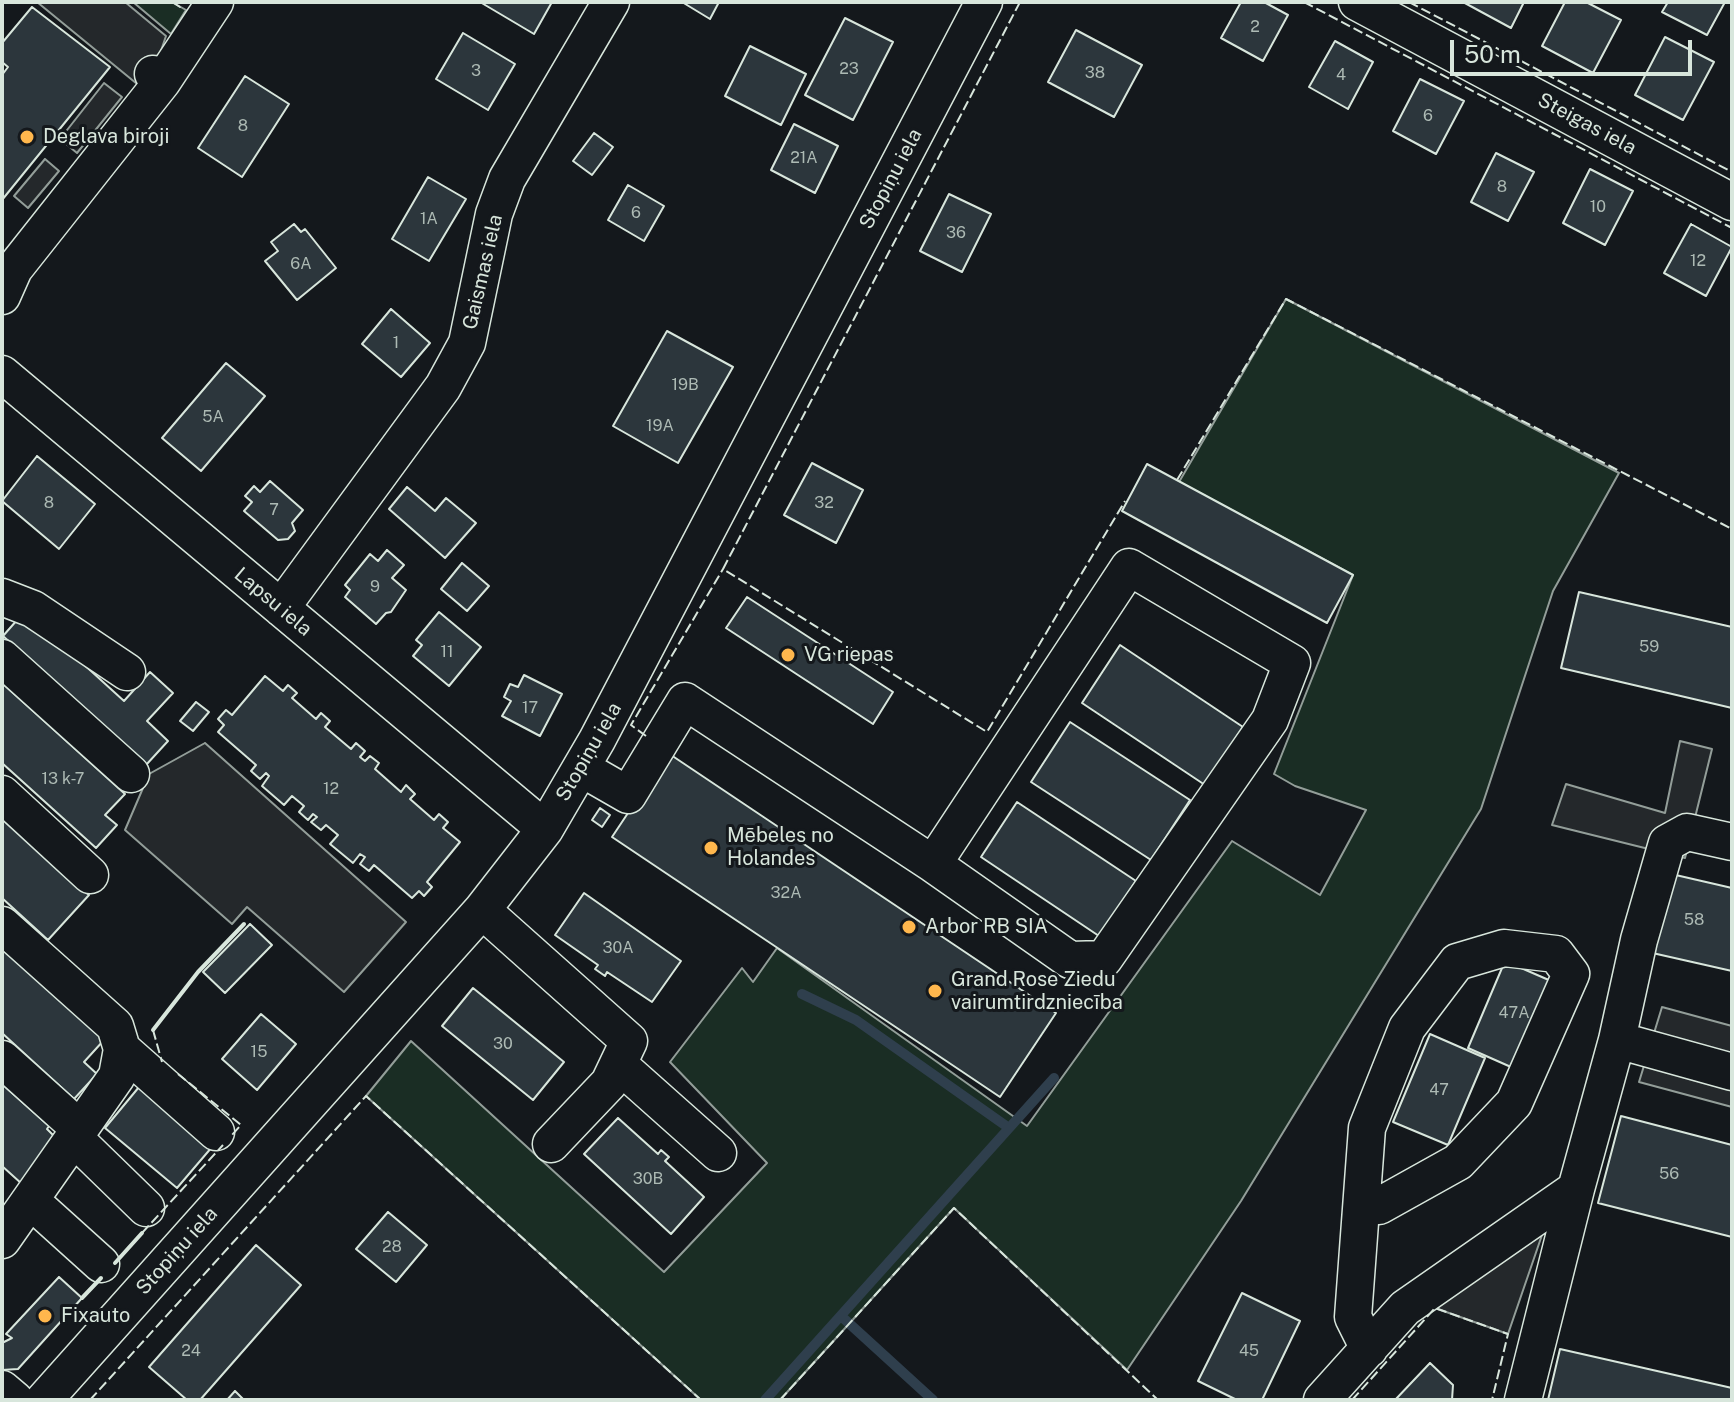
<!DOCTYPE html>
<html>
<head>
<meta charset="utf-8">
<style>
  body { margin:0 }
  #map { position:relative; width:1734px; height:1402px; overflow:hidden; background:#14181c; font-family:"Public Sans",sans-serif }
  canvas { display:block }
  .frame { position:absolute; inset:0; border:4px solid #d8e6dc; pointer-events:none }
  .scale { position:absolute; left:1450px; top:40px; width:242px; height:36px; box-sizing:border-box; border:4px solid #d8e6dc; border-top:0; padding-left:10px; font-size:24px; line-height:28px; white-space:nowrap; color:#d8e6dc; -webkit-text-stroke:6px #14181c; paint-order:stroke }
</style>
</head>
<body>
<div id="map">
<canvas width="1734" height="1402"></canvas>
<div class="frame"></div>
<div class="scale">50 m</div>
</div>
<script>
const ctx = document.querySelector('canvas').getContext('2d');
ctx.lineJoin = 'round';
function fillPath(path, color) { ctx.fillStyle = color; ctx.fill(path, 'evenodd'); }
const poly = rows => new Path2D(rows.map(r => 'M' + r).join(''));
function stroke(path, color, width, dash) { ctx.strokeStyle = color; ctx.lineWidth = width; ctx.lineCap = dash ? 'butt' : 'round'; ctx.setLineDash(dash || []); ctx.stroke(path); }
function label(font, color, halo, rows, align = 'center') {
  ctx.font = font + ' "Public Sans",sans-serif'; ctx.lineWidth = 6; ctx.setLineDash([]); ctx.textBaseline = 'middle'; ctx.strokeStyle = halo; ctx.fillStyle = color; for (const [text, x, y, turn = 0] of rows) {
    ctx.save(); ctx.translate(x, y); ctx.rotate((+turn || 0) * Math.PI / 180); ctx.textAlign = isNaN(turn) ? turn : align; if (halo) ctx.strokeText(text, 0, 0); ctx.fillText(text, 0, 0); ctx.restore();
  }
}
const green = poly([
  [133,2,172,2,186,10,171,34,133,2],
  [1286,299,1619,473,1553,591,1481,809,1241,1201,1127,1370,954,1208,780,1400,701,1400,366,1096,411,1041,664,1272,767,1163,670,1062,742,968,753,982,777,948,1027,1126,1232,841,1320,895,1366,810,1295,786,1274,774,1353,575,1179,482,1286,299]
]);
const parking = poly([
  [37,2,125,2,166,36,153,74,142,88,37,2],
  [104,83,122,97,77,153,60,139,104,83],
  [45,159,59,171,28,208,14,196,45,159],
  [1680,741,1712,749,1685,858,1552,825,1566,784,1665,813,1680,741],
  [205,743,406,922,344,992,247,907,232,924,125,830,149,774,205,743],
  [1662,1007,1732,1026,1732,1107,1639,1082,1662,1007],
  [1542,1235,1508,1334,1435,1308,1542,1235]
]);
const stream = poly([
  [802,994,856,1020,1009,1128],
  [841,1316,933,1400],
  [765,1400,1054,1078]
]);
const building = poly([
  [480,2,552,2,534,34,480,2],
  [682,2,719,2,710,19,682,2],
  [1241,2,1264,2,1288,15,1263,61,1221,38,1241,2],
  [1463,2,1524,2,1511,28,1463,2],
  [1565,2,1586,2,1621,20,1593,73,1542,46,1565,2],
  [1668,2,1725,2,1707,35,1662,12,1668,2],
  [32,7,110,67,2,200,2,75,8,67,2,62,2,43,32,7],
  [845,18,893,42,853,120,805,95,845,18],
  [1076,30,1142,65,1114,117,1048,82,1076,30],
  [463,33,515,64,488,110,436,79,463,33],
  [1665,37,1714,62,1683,120,1635,95,1665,37],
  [1335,41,1373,62,1348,109,1309,87,1335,41],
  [750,46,806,74,781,125,725,96,750,46],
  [245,76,289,104,242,177,198,148,245,76],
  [1420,79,1464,101,1436,154,1393,131,1420,79],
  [794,124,838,146,815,193,771,170,794,124],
  [594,133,613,147,592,175,573,161,594,133],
  [1496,153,1534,172,1508,221,1471,202,1496,153],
  [1590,169,1633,191,1605,245,1563,223,1590,169],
  [428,177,466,199,429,261,392,239,428,177],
  [628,185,664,206,644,241,608,220,628,185],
  [949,194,991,214,962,272,920,251,949,194],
  [294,224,301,232,305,229,336,268,297,300,265,261,278,251,271,242,294,224],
  [1691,224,1732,247,1706,296,1664,273,1691,224],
  [391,309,430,343,401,377,362,344,391,309],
  [667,331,733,367,678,463,613,426,667,331],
  [226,363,265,396,201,471,162,438,226,363],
  [37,456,95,504,59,549,2,501,37,456],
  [812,463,863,490,836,543,784,515,812,463],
  [1147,464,1353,575,1327,623,1122,511,1147,464],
  [270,481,303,510,292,523,295,531,288,539,278,540,244,511,252,502,245,496,254,486,260,492,270,481],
  [407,487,435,511,446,498,476,523,445,558,389,509,407,487],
  [387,550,404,565,392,578,406,590,391,612,386,613,376,624,345,597,350,590,345,585,370,554,378,561,387,550],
  [462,563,489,586,467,611,441,589,462,563],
  [1579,592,1732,627,1732,708,1561,668,1579,592],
  [747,597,893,692,873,724,726,628,747,597],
  [25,611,124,701,150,672,173,693,147,721,168,741,146,765,3,636,25,611],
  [439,612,481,647,449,686,413,656,422,645,416,640,439,612],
  [1120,645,1243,727,1205,785,1082,703,1120,645],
  [524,675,562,694,540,736,502,716,511,701,504,697,510,684,518,687,524,675],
  [265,676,283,691,288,685,297,693,292,698,316,719,321,713,330,721,325,727,351,749,356,743,365,751,360,757,365,761,370,756,379,763,375,769,401,792,406,785,415,794,410,799,434,820,439,814,448,822,443,828,460,842,427,882,432,887,424,896,419,891,412,898,374,865,369,871,360,864,365,857,360,854,353,863,330,844,338,835,326,825,321,830,311,822,317,817,313,814,308,820,299,812,304,806,292,796,284,805,262,786,269,776,266,773,260,779,251,771,256,765,218,732,224,725,218,719,226,710,232,715,265,676],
  [2,683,125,794,105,815,117,825,96,848,2,763,2,683],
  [196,702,209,712,193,731,180,721,196,702],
  [1070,722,1190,800,1151,860,1031,782,1070,722],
  [668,753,1056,1013,1000,1097,612,837,668,753],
  [1017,802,1136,881,1099,936,981,857,1017,802],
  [600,808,610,815,602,827,592,820,600,808],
  [2,816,89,895,48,940,2,898,2,816],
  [1667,873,1732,888,1732,971,1648,952,1667,873],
  [584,893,681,961,652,1002,607,972,605,976,595,969,598,965,555,935,584,893],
  [250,924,272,945,225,993,203,972,250,924],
  [2,946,104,1040,84,1062,97,1074,74,1099,2,1033,2,946],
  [1505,961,1558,984,1520,1071,1468,1048,1505,961],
  [473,988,564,1062,533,1100,442,1026,473,988],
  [261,1014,296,1044,257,1090,222,1059,261,1014],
  [1430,1034,1485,1058,1448,1145,1393,1122,1430,1034],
  [2,1084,49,1126,47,1129,58,1140,22,1184,2,1166,2,1084],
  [139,1087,212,1147,177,1188,105,1128,139,1087],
  [1621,1116,1732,1145,1732,1237,1598,1203,1621,1116],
  [618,1118,658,1154,661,1150,669,1157,665,1161,704,1197,671,1234,584,1154,618,1118],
  [388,1212,427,1245,396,1282,356,1249,388,1212],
  [256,1245,301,1285,200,1400,187,1400,149,1367,256,1245],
  [59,1277,82,1298,18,1369,2,1370,2,1343,12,1338,6,1334,59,1277],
  [1242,1293,1300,1321,1262,1400,1237,1400,1198,1381,1242,1293],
  [1560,1349,1732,1388,1732,1400,1548,1400,1560,1349],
  [1430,1363,1453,1385,1452,1400,1395,1400,1430,1363],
  [235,1391,244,1400,227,1400,235,1391]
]);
const minor = poly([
  [1357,2,1732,202],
  [162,82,215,2],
  [2,296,14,269,162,82,153,74],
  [2,374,545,829],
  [2,597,33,609,127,672],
  [281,608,443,387,467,343,494,214,507,179,611,2],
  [2,658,131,774],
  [581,768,628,795,685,701,933,864,1129,567,1292,663,1270,720,1104,959,1070,960,933,864],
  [2,794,90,875],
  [1732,842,1687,832,1667,843,1639,940,1617,1040,1732,1072],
  [482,910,629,1041,609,1083,551,1144],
  [2,925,115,1026,122,1049,117,1076,2,1240],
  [122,1049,216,1132],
  [2,1059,80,1129],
  [618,1064,718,1153],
  [74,1138,146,1208],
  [30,1200,101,1264],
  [1362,1205,1379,1206,1458,1162,1514,1103,1571,974,1556,954,1504,948,1457,962,1407,1028,1367,1128,1353,1317,1369,1349],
  [2,1389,15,1400],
  [44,1400,482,910,545,829,597,740,984,2],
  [1322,1400,1405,1308,1576,1189,1617,1040],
  [1523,1400,1576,1189]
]);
const fence = poly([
  [172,2,180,7,184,2],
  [1020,2,723,569,987,732,1125,501],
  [1304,2,1732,228],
  [1409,2,1732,172],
  [1177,480,1286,299,1732,529],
  [646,736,631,725,723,569],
  [153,1030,162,1062],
  [178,1074,241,1125,231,1136],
  [142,1233,223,1145],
  [90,1400,366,1096,701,1400],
  [780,1400,954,1208,1158,1400],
  [1352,1400,1435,1308,1508,1334,1492,1400]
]);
const wall = poly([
  [153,1030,198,972,244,924],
  [115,1263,142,1233],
  [82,1298,101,1278]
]);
const markers = [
  [27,137,8,"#ffb74d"],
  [788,655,8,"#ffb74d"],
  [711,848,8,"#ffb74d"],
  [909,927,8,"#ffb74d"],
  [935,991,8,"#ffb74d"],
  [45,1316,8,"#ffb74d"]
];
const numberNames = [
  ["2",1255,27],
  ["23",849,69],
  ["3",476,71],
  ["38",1095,73],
  ["4",1341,75],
  ["6",1428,116],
  ["8",243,126],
  ["21A",804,158],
  ["8",1502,187],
  ["10",1598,207],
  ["6",636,213],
  ["1A",429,219],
  ["36",956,233],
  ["12",1698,261],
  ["6A",301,264],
  ["1",396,343],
  ["19B",685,385],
  ["5A",213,417],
  ["19A",660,426],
  ["8",49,503],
  ["32",824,503],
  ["7",274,510],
  ["9",375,587],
  ["59",1649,647],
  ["11",447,652],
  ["17",530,708],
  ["13 k-7",63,779],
  ["12",331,789],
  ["32A",786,893],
  ["58",1694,920],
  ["30A",618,948],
  ["47A",1514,1013],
  ["30",503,1044],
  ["15",259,1052],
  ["47",1439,1090],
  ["56",1669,1174],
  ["30B",648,1179],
  ["28",392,1247],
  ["24",191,1351],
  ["45",1249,1351]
];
const streetNames = [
  ["Steigas iela",1587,124,28],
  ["Stopiņu iela",891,179,-62],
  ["Gaismas iela",483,272,-77],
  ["Lapsu iela",273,602,40],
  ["Stopiņu iela",589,752,-60],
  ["Stopiņu iela",177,1251,-48]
];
const poiNames = [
  ["Deglava biroji",43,137],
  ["VG riepas",804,655],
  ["Mēbeles no",727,836],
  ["Holandes",727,859],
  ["Arbor RB SIA",925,927],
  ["Grand Rose Ziedu",951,980],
  ["vairumtirdzniecība",951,1003],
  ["Fixauto",61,1316]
];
fillPath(green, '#1a2d24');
stroke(green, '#939e99', 2);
fillPath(parking, '#24282b');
stroke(parking, '#939e99', 2);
stroke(stream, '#2f3f4d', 10);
fillPath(building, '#2c363c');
stroke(building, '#d8e6dc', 2);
stroke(minor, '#d8e6dc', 39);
stroke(minor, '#14181c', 36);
stroke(fence, '#d8e6dc', 2, [10, 4]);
stroke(wall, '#d8e6dc', 4);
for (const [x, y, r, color] of markers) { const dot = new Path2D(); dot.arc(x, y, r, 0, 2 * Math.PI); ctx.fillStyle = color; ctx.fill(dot); stroke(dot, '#14181c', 3); }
label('16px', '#adbab4', null, numberNames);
label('20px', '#d8e6dc', '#14181c', streetNames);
label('20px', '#d8e6dc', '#14181c', poiNames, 'left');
</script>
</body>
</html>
